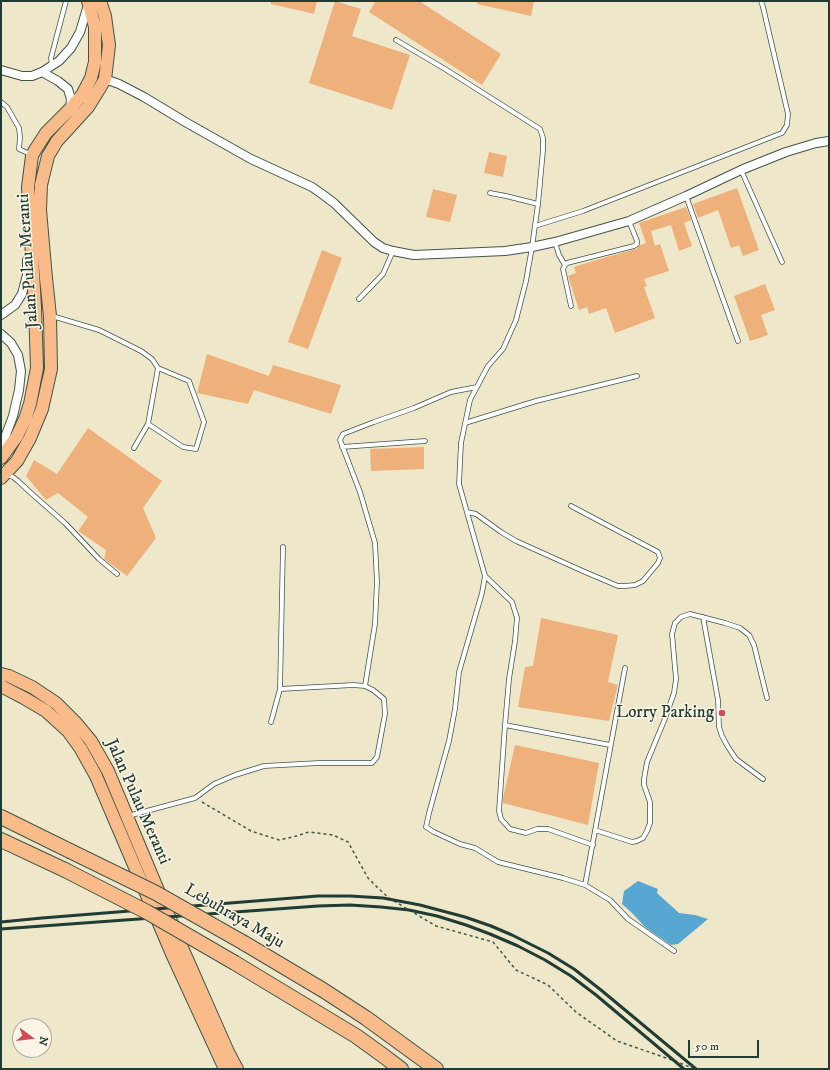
<!DOCTYPE html>
<html>
<head>
<meta charset="utf-8">
<style>
  body { margin:0 }
  #map { position:relative; width:830px; height:1070px; overflow:hidden; background:#efe7ca; font-family:"IM FELL DW Pica",serif }
  canvas { display:block }
  .frame { position:absolute; inset:0; border:2px solid #1f3d34; pointer-events:none }
  .north { position:absolute; left:12px; top:1018px; width:40px; height:40px; box-sizing:border-box; background:#fcf5e5; border:1px solid #a4ab9e; border-radius:50%; rotate:105deg; font-size:11px; font-weight:700; line-height:16px; text-align:center; color:#1f3d34 }
  .north::after { content:''; display:block; margin:auto; width:14px; height:18px; background:#d1495b; clip-path:polygon(50% 0,100% 100%,50% 72%,0 100%) }
  .scale { position:absolute; left:688px; top:1040px; width:71px; height:18px; box-sizing:border-box; border:2px solid #1f3d34; border-top:0; padding-left:5px; font-size:12px; line-height:14px; white-space:nowrap; color:#1f3d34; -webkit-text-stroke:3px #fcf5e5; paint-order:stroke }
</style>
</head>
<body>
<div id="map">
<canvas width="830" height="1070"></canvas>
<div class="frame"></div>
<div class="north">N</div>
<div class="scale">50 m</div>
</div>
<script>
const ctx = document.querySelector('canvas').getContext('2d');
ctx.lineJoin = 'round';
function fillPath(path, color) { ctx.fillStyle = color; ctx.fill(path, 'evenodd'); }
const poly = rows => new Path2D(rows.map(r => 'M' + r).join(''));
function stroke(path, color, width, dash) { ctx.strokeStyle = color; ctx.lineWidth = width; ctx.lineCap = dash ? 'butt' : 'round'; ctx.setLineDash(dash || []); ctx.stroke(path); }
function label(font, color, halo, rows, align = 'center') {
  ctx.font = font + ' "IM FELL DW Pica",serif'; ctx.lineWidth = 3; ctx.setLineDash([]); ctx.textBaseline = 'middle'; ctx.strokeStyle = halo; ctx.fillStyle = color; for (const [text, x, y, turn = 0] of rows) {
    ctx.save(); ctx.translate(x, y); ctx.rotate((+turn || 0) * Math.PI / 180); ctx.textAlign = isNaN(turn) ? turn : align; if (halo) ctx.strokeText(text, 0, 0); ctx.fillText(text, 0, 0); ctx.restore();
  }
}
const water = poly([
  [638,881,658,889,657,893,679,913,695,915,708,919,678,944,671,945,645,927,632,913,622,904,624,891]
]);
const building = poly([
  [271,1,317,1,314,14,271,4],
  [335,1,361,9,352,36,410,55,392,110,309,83],
  [376,1,419,1,501,54,482,85,369,12],
  [477,1,534,1,531,16,477,4],
  [489,152,507,156,503,177,484,173],
  [737,188,759,250,743,256,739,245,731,248,718,210,698,218,693,204],
  [433,189,457,195,450,222,426,217],
  [686,207,691,220,684,223,692,246,679,251,671,225,651,231,655,246,660,244,669,271,644,279,647,286,644,287,655,318,615,333,606,308,589,314,587,307,579,310,568,276,576,273,574,267,603,258,636,249,640,245,646,243,639,223],
  [322,250,342,258,308,349,288,342],
  [765,284,775,310,761,315,768,335,750,341,734,296],
  [207,354,269,376,273,365,341,385,331,414,254,390,248,404,197,393],
  [88,428,162,481,143,508,156,538,127,576,104,559,106,550,78,531,88,517,58,493,46,500,26,476,34,460,57,474],
  [424,447,424,469,371,471,370,449],
  [541,618,618,635,608,682,618,685,609,721,518,707,525,667,533,666],
  [515,745,599,763,588,825,503,803,503,798]
]);
const path = poly([
  [202,802,251,831,279,840,293,837,309,832,333,835,348,842,368,878,379,889,389,898,436,926,493,942,516,970,548,985,576,1012,617,1041,675,1061,695,1069]
]);
const service = poly([
  [396,40,445,69,540,129,543,138,543,150,538,204,532,247,526,281,516,320,503,349,488,366,470,400,461,443,459,484,485,576,482,593,459,672,455,709,449,741,429,813,426,827,434,832,460,844,475,848,498,862,563,878,585,885],
  [52,65,51,58,66,1],
  [1,102,7,107,19,128,20,137,19,149,32,155],
  [741,170,782,262],
  [490,193,506,196,538,204],
  [686,196,738,341],
  [535,226,583,211,782,133,787,125,788,114,763,7,761,1],
  [555,242,559,255,565,265],
  [359,299,383,274,393,251],
  [571,306,563,269,565,265,567,263,634,246,637,244,637,241,629,221],
  [52,316,99,330,141,351,152,359,158,368,148,424,134,448],
  [465,423,536,401,637,376],
  [148,424,183,447,196,449,204,422,189,381,158,368],
  [342,447,425,441],
  [7,475,13,477,18,481,32,494,65,523,99,559,117,574],
  [467,512,476,514,501,532,516,541,585,572,618,586,625,586,635,585,643,581,658,563,660,558,658,552,571,506],
  [485,576,512,602,517,618,515,641,509,679,505,725,499,811,501,819,510,829,526,833,537,829,548,829,593,845],
  [703,617,718,700,719,727,722,736,728,747,736,759,763,779],
  [625,668,585,885,610,900,628,919,674,951],
  [280,689,353,685,365,686],
  [271,722,280,689,283,547],
  [505,725,610,745],
  [128,816,195,798,214,784,235,775,264,766,319,763,372,763,377,757,385,714,384,699,373,690,365,686,375,624,377,582,375,543,360,492,340,440,343,434,374,422,414,408,451,392,477,387],
  [595,830,632,842,637,841,643,838,647,831,650,823,650,802,644,785,644,779,647,762,664,721,674,693,676,679,672,634,675,623,681,617,690,614,725,623,740,628,749,635,754,645,767,698]
]);
const minor = poly([
  [1,70,22,76,32,76,42,72,59,61,71,48,80,32,88,5],
  [42,72,58,81,68,89,71,99,70,108],
  [105,79,119,84,144,97,187,123,251,159,312,187,322,194,334,203,374,242,383,248,393,251,414,255,505,251,532,247,555,242,629,221,686,196,741,170,786,152,816,143,829,141],
  [1,315,15,305,22,294,27,275,27,260],
  [1,334,11,343,18,355,21,371,19,390,13,416,1,448]
]);
const primary = poly([
  [1,458,17,436,25,419,30,404,37,368,35,307,28,187,32,156,35,150,46,133,70,109,82,95,91,78,95,62,95,27,88,1],
  [1,478,17,461,30,438,42,409,51,369,50,316,46,278,40,210,41,185,48,156,57,141,88,107,101,86,105,79,106,71,109,45,105,16,100,1],
  [1,674,9,676,32,687,56,703,76,723,91,741,108,771,183,950,228,1052,237,1069],
  [1,686,24,698,46,711,68,731,81,749,96,776,172,954,225,1069]
]);
const motorway = poly([
  [1,817,70,851],
  [1,840,65,870],
  [244,943,323,990,366,1018,436,1069],
  [235,963,356,1036,381,1054,401,1069]
]);
const rail = poly([
  [1,922,42,918,318,896,350,896,383,898,420,905,465,917,491,926,512,935,548,953,574,969,601,990,696,1069],
  [1,929,318,906,350,905,381,907,409,910,437,916,466,925,490,934,518,946,545,960,571,976,596,995,684,1069]
]);
const motorwayBridge = poly([
  [70,851,156,893,244,943],
  [65,870,147,912,235,963]
]);
const markers = [
  [722,713,4,"#d1495b"]
];
const streetNames = [
  ["Jalan Pulau Meranti",29,261,-94],
  ["Jalan Pulau Meranti",137,802,66],
  ["Lebuhraya Maju",234,917,30]
];
const poiNames = [
  ["Lorry Parking",714,713]
];
fillPath(water, '#58a7d2');
fillPath(building, '#eeb17c');
stroke(service, '#3e564a', 5.5);
stroke(minor, '#3e564a', 10);
stroke(primary, '#3e564a', 14);
stroke(motorway, '#3e564a', 16);
stroke(path, '#3e564a', 1.5, [3, 3]);
stroke(service, '#fff', 4);
stroke(minor, '#fff', 8);
stroke(primary, '#fabb8b', 12);
stroke(motorway, '#fabb8b', 14);
stroke(rail, '#1f3d34', 3);
stroke(motorwayBridge, '#3e564a', 16, []);
stroke(motorwayBridge, '#fabb8b', 14);
for (const [x, y, r, color] of markers) { const dot = new Path2D(); dot.arc(x, y, r, 0, 2 * Math.PI); ctx.fillStyle = color; ctx.fill(dot); stroke(dot, '#fcf5e5', 1.5); }
label('17px', '#1f3d34', '#fcf5e5', streetNames);
label('17px', '#1f3d34', '#fcf5e5', poiNames, 'right');
</script>
</body>
</html>
